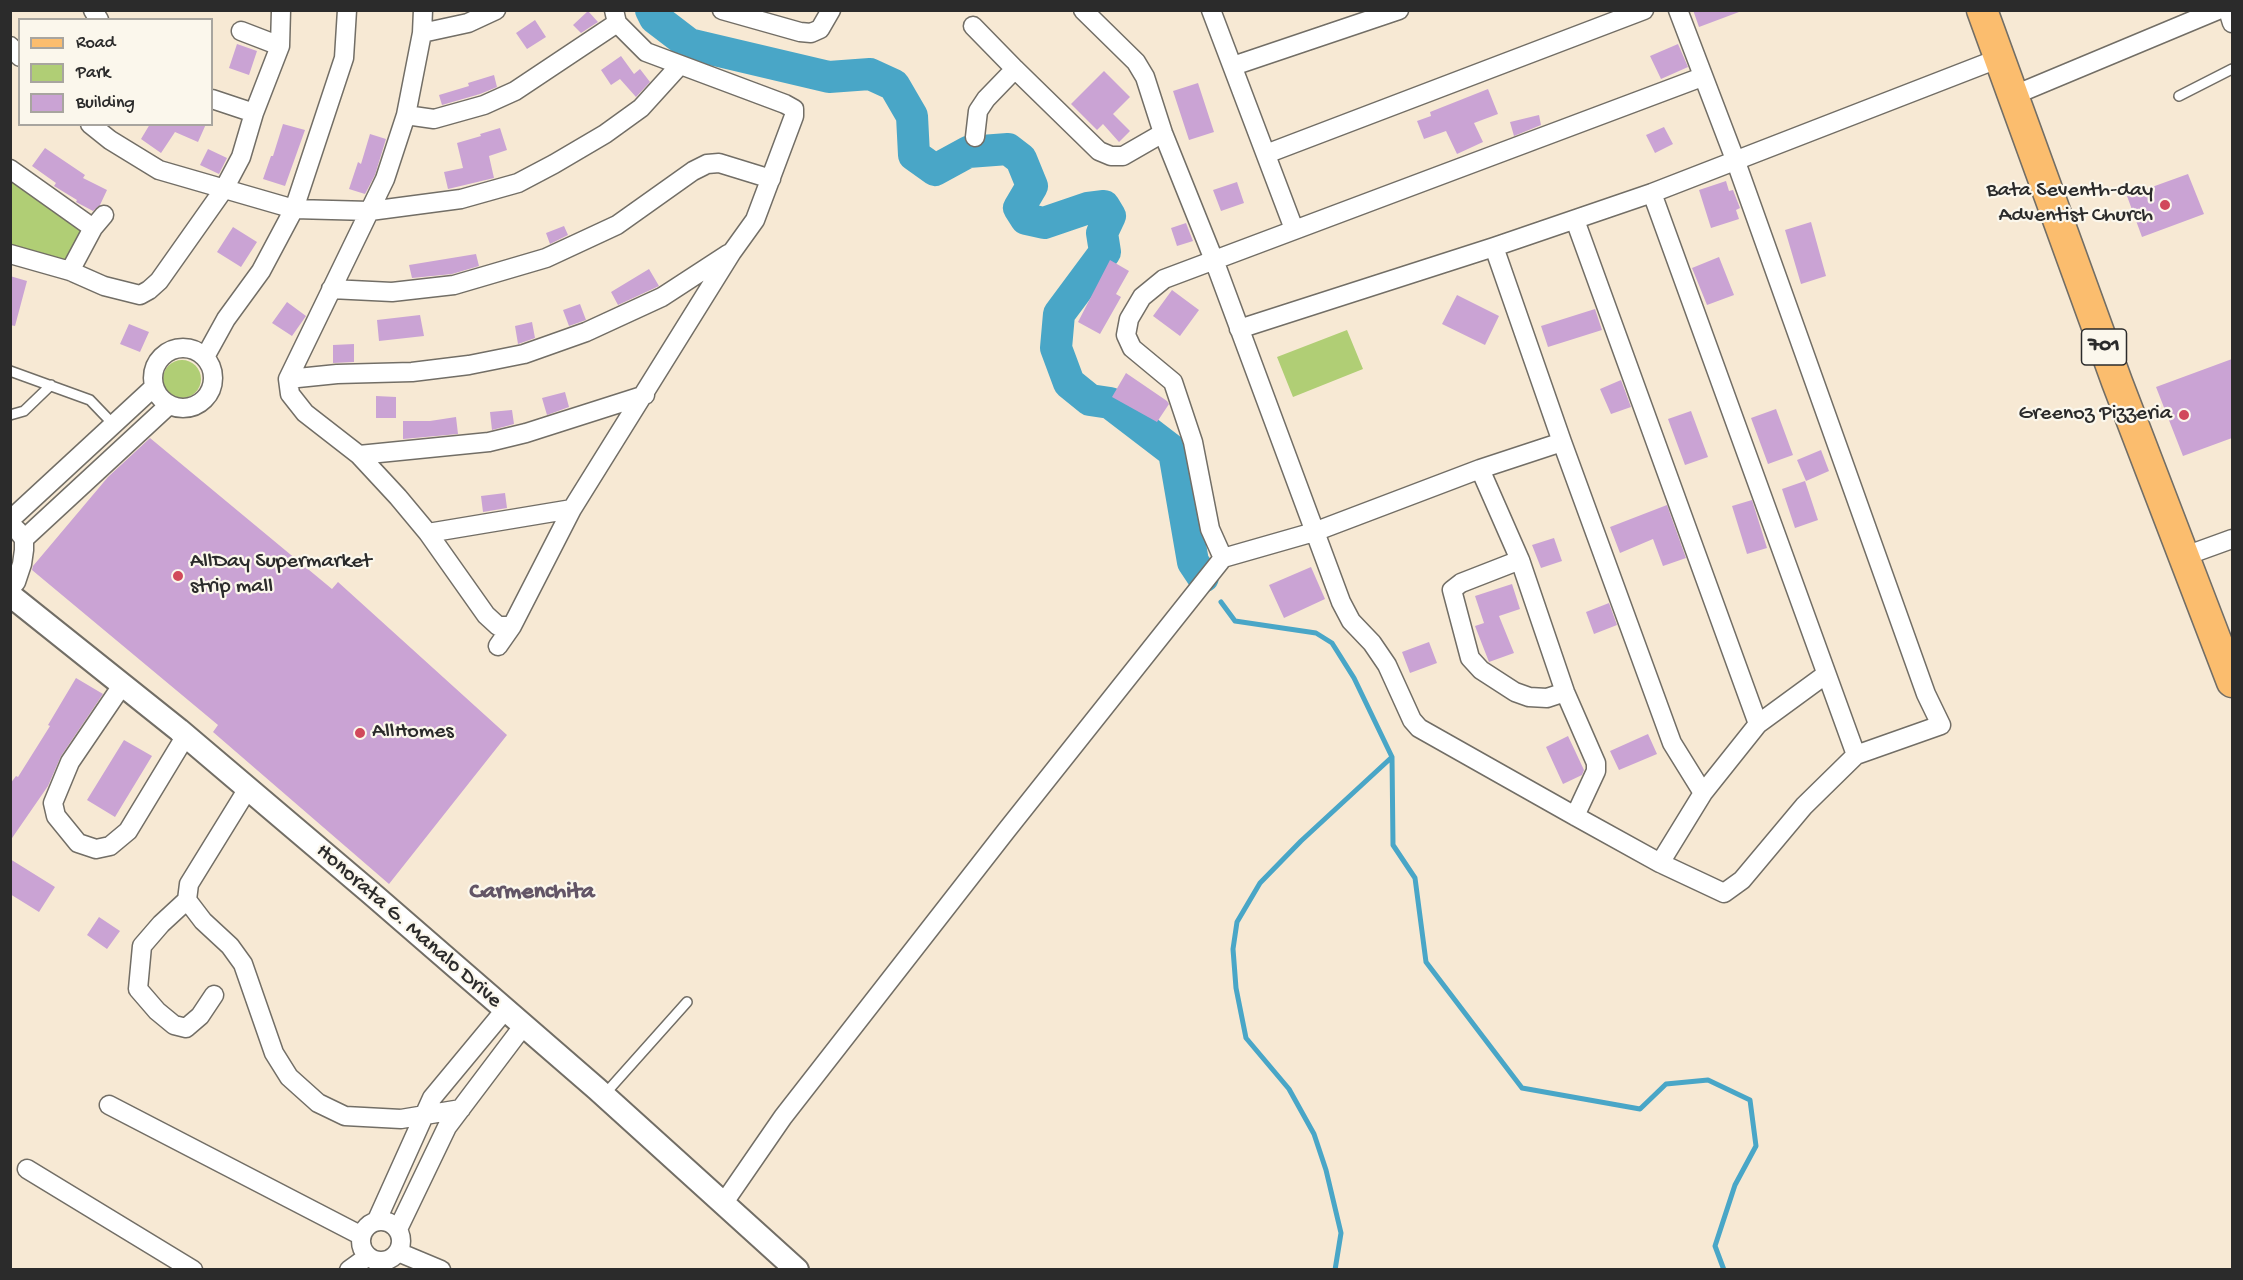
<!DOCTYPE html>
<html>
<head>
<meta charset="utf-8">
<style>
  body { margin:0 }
  #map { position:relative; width:2243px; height:1280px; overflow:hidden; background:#f7e9d4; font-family:"Gochi Hand",sans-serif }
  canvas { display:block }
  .frame { position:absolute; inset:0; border:12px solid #2b2b2b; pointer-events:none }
  .legend { position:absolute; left:18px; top:18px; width:195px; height:108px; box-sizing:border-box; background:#fbf7ec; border:2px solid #a8a59f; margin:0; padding:8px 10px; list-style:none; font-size:18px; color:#2b2b2b }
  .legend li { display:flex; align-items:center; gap:12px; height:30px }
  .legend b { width:30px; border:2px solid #a8a59f }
</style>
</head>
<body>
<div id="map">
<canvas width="2243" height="1280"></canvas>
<div class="frame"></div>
<ul class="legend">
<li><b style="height:8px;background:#fbbd6e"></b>Road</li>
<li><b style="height:16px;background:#b0ce75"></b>Park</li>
<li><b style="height:16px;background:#caa3d4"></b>Building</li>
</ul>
</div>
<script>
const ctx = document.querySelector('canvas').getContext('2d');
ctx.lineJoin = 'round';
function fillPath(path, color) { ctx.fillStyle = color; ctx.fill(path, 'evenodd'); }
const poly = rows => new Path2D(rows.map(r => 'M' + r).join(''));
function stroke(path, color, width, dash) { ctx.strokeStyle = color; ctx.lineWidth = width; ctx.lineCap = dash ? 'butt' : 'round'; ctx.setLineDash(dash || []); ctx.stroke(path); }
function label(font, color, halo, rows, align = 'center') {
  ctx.font = font + ' "Gochi Hand",sans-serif'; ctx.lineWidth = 4.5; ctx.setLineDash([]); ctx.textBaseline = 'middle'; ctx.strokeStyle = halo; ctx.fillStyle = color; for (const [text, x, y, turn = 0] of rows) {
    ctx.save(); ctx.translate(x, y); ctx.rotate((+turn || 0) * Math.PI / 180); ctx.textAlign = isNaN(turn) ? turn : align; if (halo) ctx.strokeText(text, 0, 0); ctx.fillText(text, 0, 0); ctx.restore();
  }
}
const green = poly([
  [10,179,83,233,64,263,11,247],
  [1347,330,1363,369,1293,397,1277,357],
  '163 379a19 19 0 1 1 38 0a19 19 0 1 1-38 0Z'
]);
const stream = poly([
  [1221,602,1235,621,1316,633,1332,643,1354,678,1392,757,1393,845,1415,878,1426,962,1522,1088,1640,1109,1666,1084,1708,1080,1750,1100,1756,1146,1735,1185,1715,1246,1724,1270],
  [1335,1270,1341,1233,1326,1170,1314,1134,1289,1089,1246,1038,1236,988,1233,949,1237,922,1260,883,1301,841,1392,757]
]);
const river = poly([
  [651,10,655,18,689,44,829,77,870,74,894,85,912,116,914,155,935,170,968,152,1008,149,1021,159,1032,186,1019,208,1026,219,1044,223,1088,208,1104,206,1110,216,1102,233,1105,252,1059,314,1056,348,1069,383,1090,400,1110,403,1174,452,1193,562,1203,577]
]);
const building = poly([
  [1693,10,1739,10,1739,12,1699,27],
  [588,11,598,22,581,33,573,25],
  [535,20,546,37,527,49,516,33],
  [237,44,257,51,249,75,229,68],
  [1678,44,1688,67,1661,79,1650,56],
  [621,56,634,74,640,69,650,82,636,97,620,79,611,85,601,70],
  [1104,71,1130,97,1113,114,1130,131,1119,142,1103,124,1097,130,1071,104],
  [494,75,497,87,480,94,442,105,439,95,469,86,468,83],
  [1198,83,1214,132,1189,140,1173,91],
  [1488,89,1498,114,1474,123,1483,142,1457,154,1446,131,1424,139,1417,121,1431,116,1430,112],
  [1539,115,1541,125,1514,136,1510,122],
  [150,124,206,124,198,142,175,132,161,153,141,139],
  [283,124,305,130,285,186,263,179,271,156,273,156],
  [1664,127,1673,144,1655,153,1646,135],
  [500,128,507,150,489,156,494,178,448,189,444,172,463,168,457,143,481,136,480,134],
  [370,134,386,139,375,175,365,194,349,189,358,162,361,164],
  [45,148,85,175,83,178,107,190,100,205,93,211,76,202,77,200,54,186,56,183,32,166],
  [208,149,227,158,219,174,200,165],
  [2188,174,2204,214,2142,237,2127,196],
  [1726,181,1729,191,1733,190,1740,208,1736,210,1739,219,1711,228,1699,190],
  [1237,182,1244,203,1221,211,1213,190],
  [1811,222,1826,276,1801,284,1785,230],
  [1186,223,1193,241,1177,246,1171,228],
  [564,226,568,235,550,244,546,233],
  [233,227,257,242,241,267,217,252],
  [476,254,479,266,452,274,412,278,409,265],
  [1719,257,1734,295,1707,305,1692,268],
  [1110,260,1129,271,1116,294,1121,297,1100,334,1078,322],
  [649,269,659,286,618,305,611,292],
  [10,276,27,281,15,326,10,325],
  [1172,290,1199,310,1180,336,1153,316],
  [1457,295,1499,316,1485,345,1442,324],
  [287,302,306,316,292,336,272,323],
  [580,304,586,320,569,326,563,310],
  [1595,309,1602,330,1548,347,1541,326],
  [420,315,424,336,379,341,377,320],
  [532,322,535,338,518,344,515,326],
  [129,324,149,332,140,352,120,344],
  [354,344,354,362,333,363,333,345],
  [2232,359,2232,438,2183,456,2156,387],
  [1126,373,1167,401,1169,404,1157,422,1112,397],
  [1621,380,1631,407,1611,414,1600,389],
  [565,392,569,407,547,415,542,398],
  [376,396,396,397,396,418,376,418],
  [1776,409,1793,455,1768,464,1751,418],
  [512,410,514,424,492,430,490,412],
  [1691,411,1708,457,1685,465,1668,419],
  [456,417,458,434,403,439,403,421,430,421],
  [150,438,332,589,338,582,507,735,389,884,213,732,218,725,32,570,33,566,108,477],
  [1821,450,1829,471,1806,481,1797,460],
  [1805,481,1818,520,1795,528,1782,489],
  [505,493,507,508,483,512,481,496],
  [1752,500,1767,548,1747,554,1732,506],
  [1667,505,1686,558,1663,566,1653,539,1620,553,1610,527],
  [1554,538,1562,561,1541,568,1532,545],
  [1311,567,1325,599,1284,618,1269,585],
  [1512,584,1520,609,1499,616,1514,653,1489,662,1475,626,1484,623,1475,596],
  [1609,603,1617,625,1594,634,1586,612],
  [1429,642,1437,663,1410,673,1402,652],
  [76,678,103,694,61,756,48,786,10,841,10,784,16,776,18,777,50,726,48,725],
  [1648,734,1657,754,1619,770,1610,751],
  [1568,736,1584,770,1582,775,1563,784,1546,747],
  [124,740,152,756,115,817,87,800],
  [10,859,55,887,39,912,10,894],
  [99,917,120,931,107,949,87,935]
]);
const service = poly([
  [2179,96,2232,69],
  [10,371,90,400,114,425],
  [10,415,24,411,51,385],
  [604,1095,687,1002]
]);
const minor = poly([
  [93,10,99,20],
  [423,10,422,33,406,115,385,179,288,379,290,394,305,413,359,455,398,497,428,533,486,615,498,626,512,626],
  [722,10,800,32,811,33,820,29,831,10],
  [1083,10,1136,62,1145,77,1163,133,1214,260,1341,602,1351,621,1372,643,1387,665,1412,720,1419,728,1575,816,1660,863,1724,893,1742,880,1804,806,1856,755,1941,725,1926,694,1736,162,1678,10],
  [1211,10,1294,229],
  [2228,10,2232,23],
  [973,26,1015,69,1099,151,1111,156,1123,156,1163,133],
  [241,31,280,46],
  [422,33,468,23,496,10],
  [10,46,20,57],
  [1233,66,1399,10],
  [2012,96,2218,10],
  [212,99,254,113],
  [406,115,434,119,484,105,515,91,617,23],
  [90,124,110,140,159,170,294,209,370,211,461,199,518,183,554,164,605,134,641,108,680,65],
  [975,137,978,111,986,99,1015,69],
  [1266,154,1644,10],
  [10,169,93,228],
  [1652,193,1856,755],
  [1575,220,1758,724],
  [1494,247,1562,442,1672,743,1703,793],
  [10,254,70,271,104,286,140,295,149,290,159,281,224,189,241,157,254,113,280,46,281,10],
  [70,271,93,228,104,215],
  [331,289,392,292,454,285,546,258,617,225,693,171,707,164,719,163,771,179],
  [1239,329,1494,247,1652,193,2000,58],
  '153 378a30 30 0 1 1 60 0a30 30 0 1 1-60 0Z',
  [205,357,226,319,261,271,294,209,344,58,347,10],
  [288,379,337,374,412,372,469,365,524,354,586,332,662,297,728,254],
  [359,455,489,442,526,433,645,395],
  [1480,469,1520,560,1565,692,1596,763,1596,771,1575,816],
  [10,520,154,387],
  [428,533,572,509],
  [24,539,169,405],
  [2185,556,2232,539],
  [1223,558,1210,529,1193,442,1173,382,1132,348,1126,335,1129,319,1142,297,1164,279,1702,77],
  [1520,560,1461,583,1452,590,1470,658,1481,670,1515,692,1529,697,1547,698,1565,692],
  [10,589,16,582,22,564,24,550,24,539,17,530],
  [498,646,512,626,572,509,732,252,755,220,794,116,794,109,785,104,646,52,617,23,614,10],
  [123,684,70,762,53,803,56,816,78,843,96,849,110,846,128,831,185,737],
  [247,790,189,884,187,900,203,921,230,946,243,964,274,1053,289,1077,318,1103,345,1116,401,1119,461,1109],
  [1660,863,1703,793,1758,724,1825,675],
  [187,900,161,924,142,946,138,989,157,1011,174,1025,186,1028,200,1016,214,995],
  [109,1105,360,1235],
  [27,1169,193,1270],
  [723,1204,783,1117,1006,831,1223,558,1314,532,1480,469,1562,442],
  [377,1220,432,1098,505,1010],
  '361 1241a20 20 0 1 1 40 0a20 20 0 1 1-40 0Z',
  [398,1229,447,1127,524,1025],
  [398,1252,441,1270],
  [349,1270,367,1257]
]);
const tertiary = poly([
  [10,595,179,730,371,893,597,1089,797,1270]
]);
const primary = poly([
  [1982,10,2117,382,2232,682]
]);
const markers = [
  [2165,205,6,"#d1495b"],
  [2184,415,6,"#d1495b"],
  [178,576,6,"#d1495b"],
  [360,733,6,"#d1495b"]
];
const shields = [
  [2104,347,45]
];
const shieldNames = [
  ["701",2104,347]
];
const poiNames = [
  ["Bata Seventh-day",2153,192],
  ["Adventist Church",2153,217],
  ["Greenoz Pizzeria",2172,415],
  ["AllDay Supermarket",190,563,"left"],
  ["strip mall",190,588,"left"],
  ["AllHomes",372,733,"left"]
];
const streetNames = [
  ["Honorata G. Manalo Drive",408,927,41]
];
const neighbourhoodNames = [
  ["Carmenchita",532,893]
];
fillPath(green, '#b0ce75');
stroke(stream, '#49a6c7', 5);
stroke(river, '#49a6c7', 32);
fillPath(building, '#caa3d4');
stroke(service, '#726e66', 12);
stroke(minor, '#726e66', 21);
stroke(tertiary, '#726e66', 26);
stroke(primary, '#726e66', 33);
stroke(service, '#fff', 9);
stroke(minor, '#fff', 18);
stroke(tertiary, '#fff', 22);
stroke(primary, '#fbbd6e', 30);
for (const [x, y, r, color] of markers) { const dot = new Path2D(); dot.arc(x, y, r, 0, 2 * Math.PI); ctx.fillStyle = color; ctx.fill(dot); stroke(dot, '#fbf7ec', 2); }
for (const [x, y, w] of shields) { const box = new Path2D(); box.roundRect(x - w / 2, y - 18, w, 36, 4.5); ctx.fillStyle = '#fbf7ec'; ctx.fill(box); stroke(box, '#2b2b2b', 1.5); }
label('bold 21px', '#2b2b2b', null, shieldNames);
label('22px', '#2b2b2b', '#fbf7ec', poiNames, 'right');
label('22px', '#2b2b2b', '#fbf7ec', streetNames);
label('bold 24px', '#635566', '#fbf7ec', neighbourhoodNames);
</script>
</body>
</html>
